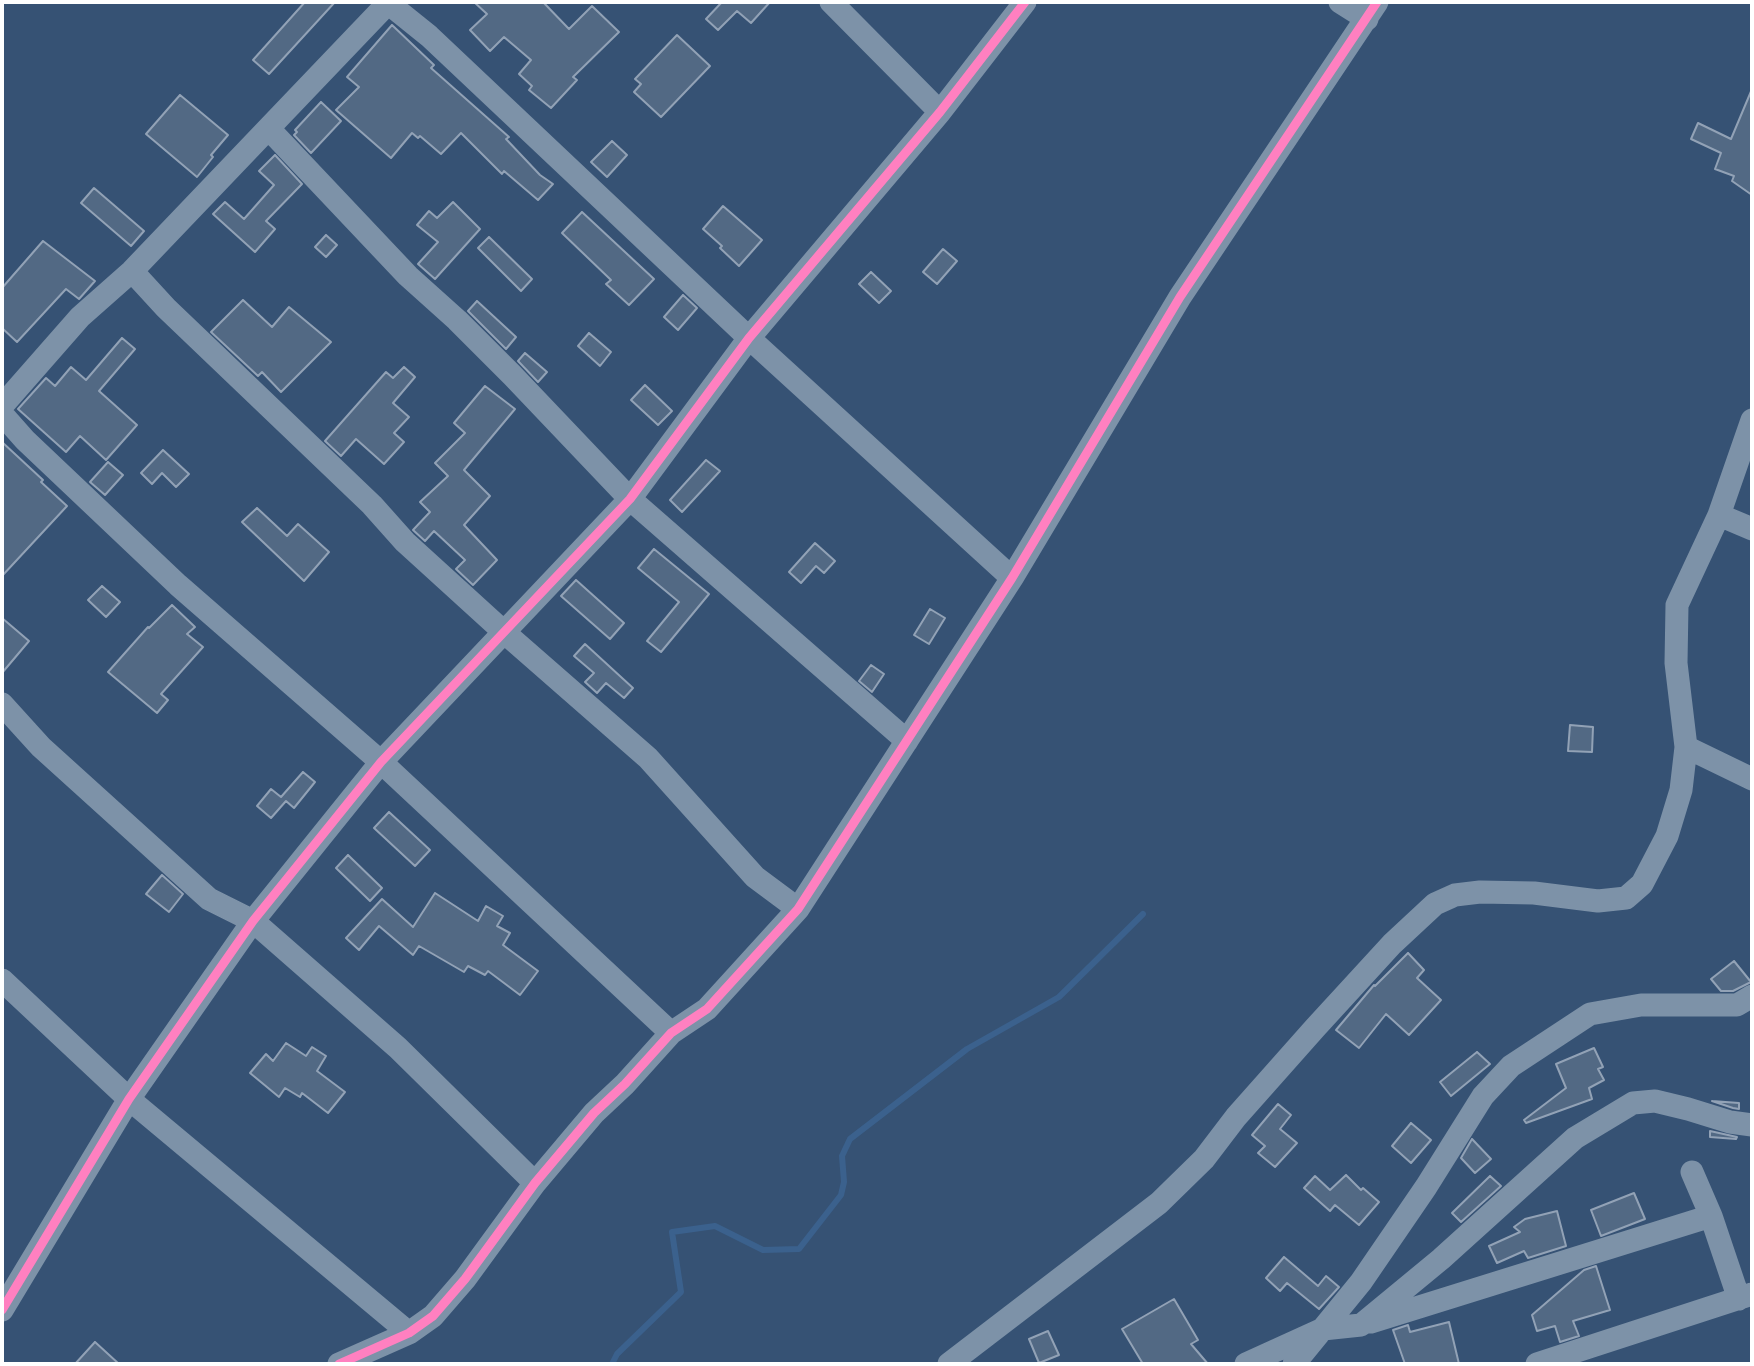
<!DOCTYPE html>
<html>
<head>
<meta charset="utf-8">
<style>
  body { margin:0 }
  #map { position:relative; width:1754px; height:1366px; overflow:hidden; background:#365274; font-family:"Roboto Condensed",sans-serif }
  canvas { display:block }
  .frame { position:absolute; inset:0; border:4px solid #fff; pointer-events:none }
</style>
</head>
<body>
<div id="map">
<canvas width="1754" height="1366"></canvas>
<div class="frame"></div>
</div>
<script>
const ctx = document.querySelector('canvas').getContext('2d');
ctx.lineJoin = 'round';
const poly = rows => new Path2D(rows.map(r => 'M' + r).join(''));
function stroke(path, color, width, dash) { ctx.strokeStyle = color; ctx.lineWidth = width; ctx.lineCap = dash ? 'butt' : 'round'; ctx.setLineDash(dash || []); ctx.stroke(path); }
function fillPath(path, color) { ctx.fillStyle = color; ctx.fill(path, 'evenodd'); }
const stream = poly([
  [612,1364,617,1354,681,1292,672,1232,715,1226,763,1250,799,1249,841,1195,844,1182,842,1156,850,1139,967,1049,1059,997,1143,914]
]);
const building = poly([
  [305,2,335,2,269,74,253,60,305,2],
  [474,2,543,2,569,29,592,6,619,32,573,77,577,80,551,108,529,90,532,86,519,74,531,60,504,37,490,51,470,30,487,14,474,2],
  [722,2,770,2,751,23,737,11,718,30,706,19,722,2],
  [392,25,434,65,431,68,509,137,506,139,540,175,553,184,538,200,504,171,502,174,461,133,441,154,420,136,418,138,412,133,391,158,336,110,359,87,347,77,392,25],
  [677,35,710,66,661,117,634,92,641,84,635,79,677,35],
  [1752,89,1752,195,1732,181,1734,176,1715,169,1721,153,1691,139,1698,123,1731,139,1752,89],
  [180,95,228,135,211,155,213,157,197,177,146,134,180,95],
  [321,102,341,121,311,153,294,135,297,132,295,130,321,102],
  [612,141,627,155,607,177,591,162,612,141],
  [275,155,302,184,266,221,275,229,255,252,213,214,225,202,244,219,274,185,259,171,275,155],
  [94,188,144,231,131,246,81,203,94,188],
  [453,202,480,229,435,279,418,264,438,242,417,225,429,211,437,218,453,202],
  [723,206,762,240,739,266,720,248,722,246,703,229,723,206],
  [582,212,654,279,629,305,606,284,611,280,562,233,582,212],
  [326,235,337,245,326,257,315,247,326,235],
  [489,237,532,279,521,291,478,248,489,237],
  [43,241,95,281,79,299,66,289,17,342,2,328,2,288,43,241],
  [943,249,957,261,937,284,923,272,943,249],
  [871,272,891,291,879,303,859,284,871,272],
  [683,295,697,308,678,330,664,317,683,295],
  [243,300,272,327,289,307,331,342,281,392,262,372,258,376,211,332,243,300],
  [477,301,516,337,506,349,468,311,477,301],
  [589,333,611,352,600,366,578,346,589,333],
  [122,338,135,349,99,391,137,425,106,460,80,436,66,452,18,409,46,378,55,386,71,367,86,380,122,338],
  [525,353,547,372,538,382,518,361,525,353],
  [404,367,415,377,393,403,409,417,394,433,404,442,384,464,356,439,341,456,325,441,386,372,393,378,404,367],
  [645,385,672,411,658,425,631,400,645,385],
  [485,386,515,409,464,470,490,496,464,525,497,560,473,585,456,569,465,560,434,531,425,541,413,530,430,512,420,502,448,476,435,463,465,433,454,423,485,386],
  [2,442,43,480,41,482,67,506,2,576,2,442],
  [163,450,189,474,176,487,162,473,152,484,141,473,163,450],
  [706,460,720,471,682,512,670,500,706,460],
  [108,462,123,475,105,495,90,482,108,462],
  [257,508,287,536,298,524,329,552,304,581,242,522,257,508],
  [815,543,835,561,824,573,816,566,801,583,789,572,815,543],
  [654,549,709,594,661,652,647,641,679,602,638,568,654,549],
  [576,580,624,623,610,639,561,596,576,580],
  [102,586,120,602,106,617,88,600,102,586],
  [172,605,195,627,187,634,203,647,161,694,168,700,157,713,108,672,148,627,149,628,172,605],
  [930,609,945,618,929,644,914,635,930,609],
  [2,618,29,641,2,673,2,618],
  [585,644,633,688,624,698,606,683,597,693,585,682,594,673,574,656,585,644],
  [871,665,884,674,872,692,859,681,871,665],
  [1570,725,1593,727,1592,752,1568,751,1570,725],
  [303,772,315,782,294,808,286,801,271,818,257,806,271,789,281,797,303,772],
  [389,812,430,850,415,866,374,828,389,812],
  [348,855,382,888,370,901,336,868,348,855],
  [162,875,183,894,169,912,146,894,162,875],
  [435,893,478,921,486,906,503,916,497,926,510,933,503,945,538,971,520,995,488,971,485,975,468,966,464,972,419,946,413,955,379,926,359,950,346,938,382,899,413,927,435,893],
  [1408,953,1424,970,1417,978,1441,1000,1409,1035,1386,1014,1359,1048,1336,1030,1374,985,1375,986,1408,953],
  [1734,961,1751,982,1733,991,1721,991,1711,979,1734,961],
  [286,1043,306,1056,312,1047,326,1056,317,1071,345,1092,328,1113,302,1093,300,1097,285,1088,279,1097,250,1073,266,1054,273,1061,286,1043],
  [1594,1048,1603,1067,1598,1069,1604,1080,1589,1088,1592,1099,1526,1123,1524,1120,1566,1088,1556,1064,1594,1048],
  [1477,1052,1490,1064,1451,1096,1440,1082,1477,1052],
  [1712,1101,1739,1103,1739,1109,1733,1108,1712,1101],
  [1278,1104,1291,1115,1280,1129,1297,1143,1275,1167,1258,1153,1265,1146,1252,1135,1278,1104],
  [1411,1123,1431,1140,1411,1163,1392,1146,1411,1123],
  [1710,1131,1737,1137,1736,1139,1710,1137,1710,1131],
  [1472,1139,1491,1159,1475,1173,1461,1158,1472,1139],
  [1346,1175,1361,1190,1363,1188,1379,1202,1359,1225,1335,1205,1330,1211,1304,1188,1315,1176,1330,1190,1346,1175],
  [1490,1176,1501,1186,1461,1222,1452,1213,1490,1176],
  [1634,1193,1645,1219,1601,1236,1591,1210,1634,1193],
  [1557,1211,1566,1246,1528,1258,1524,1251,1497,1263,1489,1246,1520,1232,1514,1227,1525,1219,1557,1211],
  [1284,1257,1318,1286,1326,1276,1339,1287,1319,1309,1287,1283,1280,1291,1266,1278,1284,1257],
  [1596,1266,1610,1310,1573,1321,1579,1336,1560,1342,1555,1326,1537,1331,1532,1315,1584,1270,1596,1266],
  [1174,1299,1198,1340,1191,1344,1208,1364,1143,1364,1122,1329,1174,1299],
  [1449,1322,1459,1364,1405,1364,1393,1330,1408,1325,1410,1332,1449,1322],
  [1048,1331,1059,1355,1039,1363,1029,1339,1048,1331],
  [95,1342,119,1364,75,1364,95,1342]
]);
const minor = poly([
  [831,2,940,112],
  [1340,2,1367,19],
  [388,3,429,36,749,338,1012,578],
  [269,129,408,276,457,320,512,375,630,499,907,741],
  [132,271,166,308,372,505,405,542,505,633,648,758,755,877,798,909],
  [2,406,80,317,132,271,389,2],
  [2,414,25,440,178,585,381,762,671,1033],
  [1719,515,1752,529],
  [2,704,41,747,209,899,253,921,398,1048,535,1183],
  [1686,747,1752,779],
  [2,980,129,1099,409,1333],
  [1692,1172,1711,1216,1739,1299],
  [2,1310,129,1099,253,921,381,762,630,499,749,338,940,112,1025,2],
  [1371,1322,1711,1216],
  [339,1364,409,1333,433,1316,465,1279,535,1183,594,1113,625,1084,671,1033,707,1009,798,909,1012,578,1180,297,1377,2],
  [949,1364,1159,1203,1204,1159,1236,1117,1315,1028,1392,944,1435,904,1455,895,1480,892,1534,893,1598,901,1626,898,1642,884,1667,836,1681,790,1686,747,1676,663,1677,605,1719,515,1752,420],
  [1246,1364,1323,1329,1361,1325,1441,1259,1575,1138,1633,1103,1655,1101,1688,1109,1730,1122,1752,1125],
  [1294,1364,1361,1282,1426,1187,1483,1096,1511,1066,1590,1014,1641,1005,1737,1005,1752,996],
  [1537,1364,1752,1294]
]);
const cycleway = poly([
  [2,1310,129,1099,253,921,381,762,630,499,749,338,940,112,1025,2],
  [339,1364,409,1333,433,1316,465,1279,535,1183,594,1113,625,1084,671,1033,707,1009,798,909,1012,578,1180,297,1377,2]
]);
stroke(stream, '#3b618d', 6);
fillPath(building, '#526984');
stroke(building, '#92a2b6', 2);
stroke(minor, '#7d92a8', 23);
stroke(cycleway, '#ff80c0', 9);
</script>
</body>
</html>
